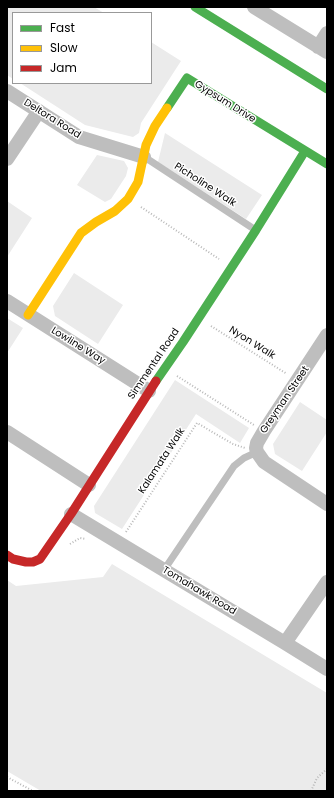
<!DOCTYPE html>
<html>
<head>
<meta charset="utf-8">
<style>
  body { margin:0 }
  #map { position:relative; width:334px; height:798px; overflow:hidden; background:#fff; font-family:Poppins,sans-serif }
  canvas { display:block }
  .frame { position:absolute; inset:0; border:8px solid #000; pointer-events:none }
  .legend { position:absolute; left:12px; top:12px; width:140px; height:72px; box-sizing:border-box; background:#fff; border:1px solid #999; margin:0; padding:5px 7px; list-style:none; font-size:12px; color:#000 }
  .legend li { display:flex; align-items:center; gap:8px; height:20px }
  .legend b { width:20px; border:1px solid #999 }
</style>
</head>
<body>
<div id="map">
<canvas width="334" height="798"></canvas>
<div class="frame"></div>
<ul class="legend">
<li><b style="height:5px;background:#4caf50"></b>Fast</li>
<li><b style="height:5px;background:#ffc107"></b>Slow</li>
<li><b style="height:5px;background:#c62828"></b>Jam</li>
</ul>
</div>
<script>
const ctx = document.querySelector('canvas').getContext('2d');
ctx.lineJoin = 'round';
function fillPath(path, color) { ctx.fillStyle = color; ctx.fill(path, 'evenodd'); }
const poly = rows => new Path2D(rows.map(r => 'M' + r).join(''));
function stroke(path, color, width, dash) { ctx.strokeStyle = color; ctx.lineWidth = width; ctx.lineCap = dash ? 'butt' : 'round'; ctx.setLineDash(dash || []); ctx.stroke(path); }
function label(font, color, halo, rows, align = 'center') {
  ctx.font = font + ' Poppins,sans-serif'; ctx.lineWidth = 3; ctx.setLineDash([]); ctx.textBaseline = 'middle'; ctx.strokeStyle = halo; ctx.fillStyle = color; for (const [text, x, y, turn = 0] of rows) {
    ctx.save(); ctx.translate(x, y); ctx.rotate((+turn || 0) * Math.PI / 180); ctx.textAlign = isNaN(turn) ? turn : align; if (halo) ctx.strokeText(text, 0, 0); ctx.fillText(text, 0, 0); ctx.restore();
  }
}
const green = poly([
  [7,7,94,7,104,13,13,13,13,79,7,75],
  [151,42,181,61,141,123,139,133,133,137,85,125,20,83,151,83],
  [165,133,262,195,246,219,158,162],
  [97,155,124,161,128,168,126,176,111,199,105,202,77,185],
  [7,201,32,218,7,257],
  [74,273,123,305,98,344,55,316,53,306],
  [7,318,23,328,7,353],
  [175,380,249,428,240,443,196,414,122,529,95,513,94,506],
  [300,402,327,420,327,432,302,471,275,454,273,444],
  [112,564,327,693,327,791,41,791,7,771,7,580,16,586,103,577]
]);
const path = poly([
  [141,207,219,259],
  [211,326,287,374],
  [177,376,254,425],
  [126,532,197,423,233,444,245,448],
  [70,544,80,538,86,539],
  [7,777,33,791],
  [311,791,317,778,327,769]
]);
const lane = poly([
  [146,158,254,229],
  [164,570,234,466,244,458,257,452]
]);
const street = poly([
  [254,7,327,52],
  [318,47,327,33],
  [7,91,79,137,144,157],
  [7,159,39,111],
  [7,301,149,391],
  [327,335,264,431,257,443,256,448,257,452,264,462,327,504],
  [7,432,89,485],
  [71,514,285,643,327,669],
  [285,643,327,582]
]);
const fast = poly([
  [195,7,327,89],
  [167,108,187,78,327,164],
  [156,381,183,342,256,230,305,151]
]);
const slow = poly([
  [28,315,81,233,96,222,115,211,128,199,138,182,146,145,155,126,167,108]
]);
const jam = poly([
  [7,555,13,559,26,562,33,562,40,559,71,514,156,381]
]);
const streetNames = [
  ["Gypsum Drive",225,102,32],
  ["Deltora Road",52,119,32],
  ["Picholine Walk",205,185,33],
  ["Nyon Walk",252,343,32],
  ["Lowline Way",78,346,32],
  ["Simmental Road",154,364,-56],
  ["Greyman Street",285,400,-56],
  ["Kalamata Walk",162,461,-57],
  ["Tomahawk Road",199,591,31]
];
fillPath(green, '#ebebeb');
stroke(path, '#b9b9b9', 2, [1, 2]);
stroke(lane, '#bebebe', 7);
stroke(street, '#bebebe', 14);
stroke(fast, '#4caf50', 9);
stroke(slow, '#ffc107', 9);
stroke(jam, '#c62828', 9);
label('10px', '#000', '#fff', streetNames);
</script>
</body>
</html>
